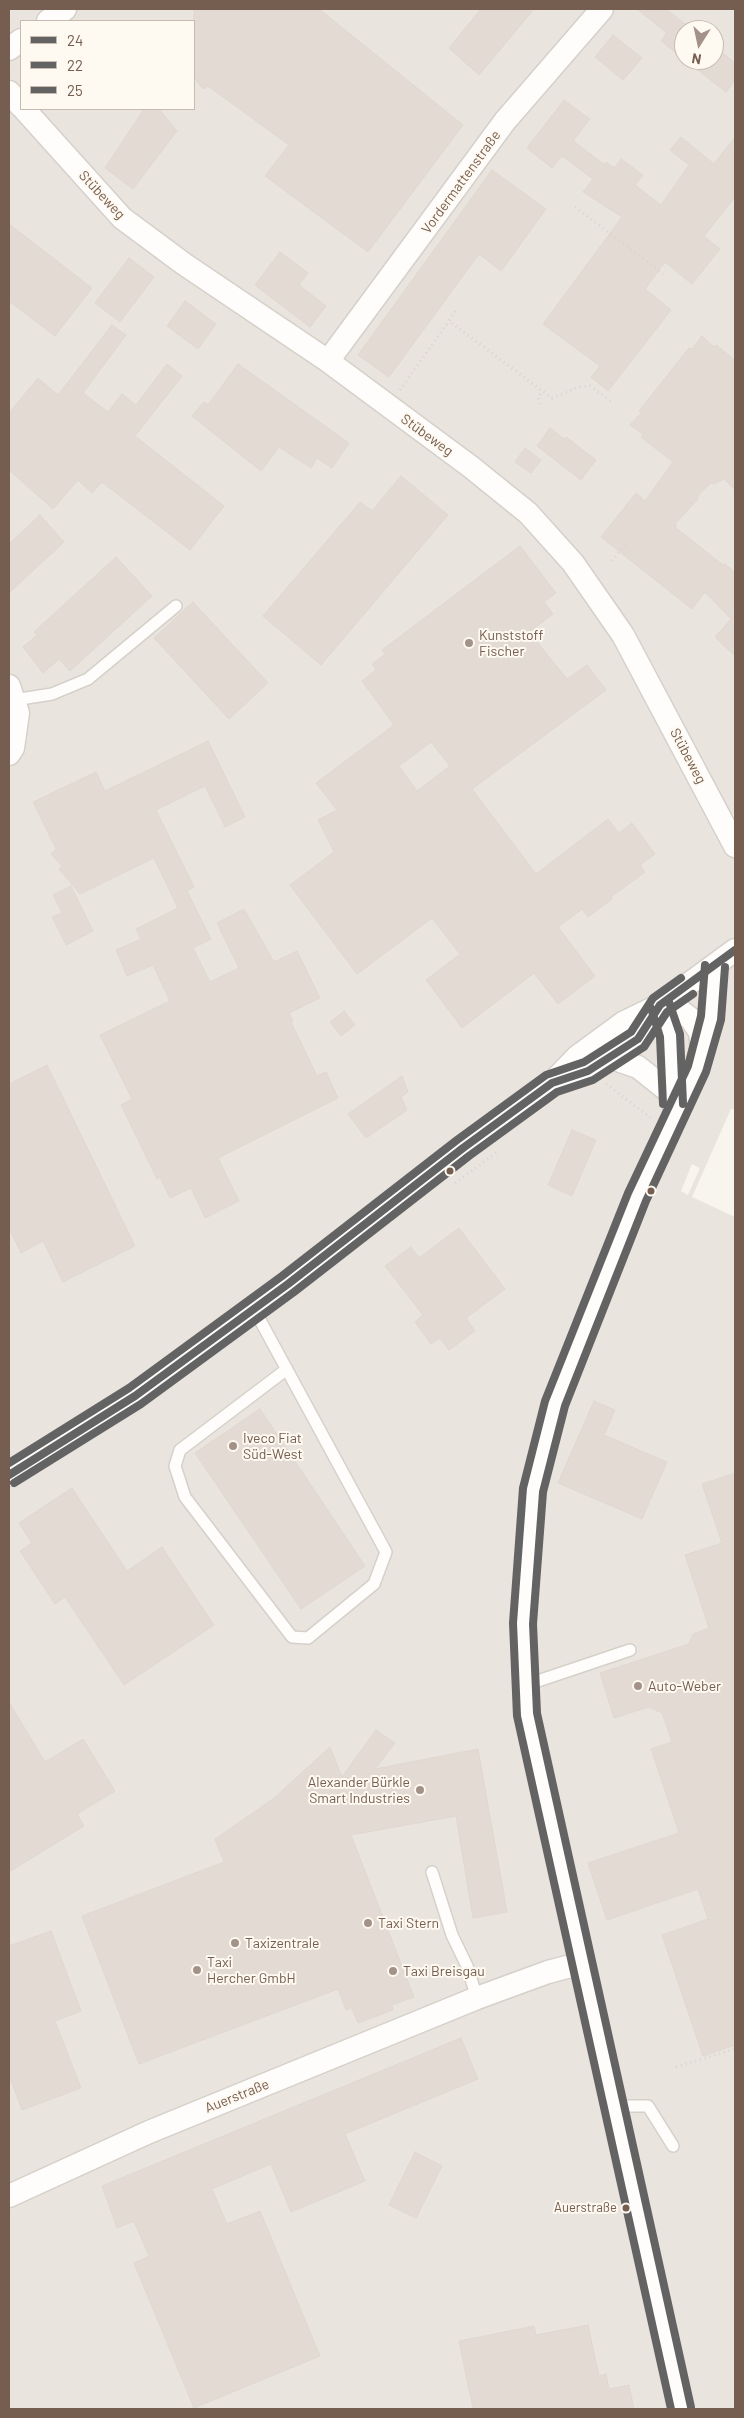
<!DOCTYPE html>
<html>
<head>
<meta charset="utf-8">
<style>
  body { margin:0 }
  #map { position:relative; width:744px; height:2418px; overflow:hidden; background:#f8f4ee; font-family:Barlow,sans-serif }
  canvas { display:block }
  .frame { position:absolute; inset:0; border:10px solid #755d4f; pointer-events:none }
  .legend { position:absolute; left:20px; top:20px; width:175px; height:90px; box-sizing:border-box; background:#fef9f1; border:1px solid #c7bbb0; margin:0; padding:6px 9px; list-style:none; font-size:15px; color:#755d4f }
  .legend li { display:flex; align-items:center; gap:10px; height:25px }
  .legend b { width:25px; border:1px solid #c7bbb0 }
  .north { position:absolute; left:674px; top:20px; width:50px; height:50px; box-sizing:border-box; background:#fef9f1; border:1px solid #c7bbb0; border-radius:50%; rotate:190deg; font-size:14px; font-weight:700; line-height:20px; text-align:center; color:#755d4f }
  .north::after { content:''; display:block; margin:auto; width:18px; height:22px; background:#a39287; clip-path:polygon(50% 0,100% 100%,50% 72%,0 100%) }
</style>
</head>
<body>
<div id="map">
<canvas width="744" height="2418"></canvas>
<div class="frame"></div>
<ul class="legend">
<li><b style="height:6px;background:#646363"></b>24</li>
<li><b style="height:6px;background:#646363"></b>22</li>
<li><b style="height:6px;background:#646363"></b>25</li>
</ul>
<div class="north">N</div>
</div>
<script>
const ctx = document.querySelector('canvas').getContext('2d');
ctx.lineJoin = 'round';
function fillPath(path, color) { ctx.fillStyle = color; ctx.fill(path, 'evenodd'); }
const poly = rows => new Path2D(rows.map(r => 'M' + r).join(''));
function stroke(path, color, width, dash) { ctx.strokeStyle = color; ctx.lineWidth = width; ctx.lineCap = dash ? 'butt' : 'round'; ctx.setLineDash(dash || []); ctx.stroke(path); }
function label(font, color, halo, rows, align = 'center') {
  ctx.font = font + ' Barlow,sans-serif'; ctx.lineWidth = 4; ctx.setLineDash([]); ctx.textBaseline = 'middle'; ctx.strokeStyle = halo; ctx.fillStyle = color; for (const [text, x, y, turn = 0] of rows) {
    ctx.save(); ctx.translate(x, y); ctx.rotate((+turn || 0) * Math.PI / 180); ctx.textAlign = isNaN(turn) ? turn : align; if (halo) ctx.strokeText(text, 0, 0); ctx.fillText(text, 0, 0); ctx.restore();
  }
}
const industrial = poly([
  [9,9,735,9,735,812,732,816,735,821,735,1109,731,1109,692,1197,735,1217,735,2409,9,2409],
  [21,21,194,21,194,109,21,109],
  [684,30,714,30,714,60,684,60],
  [692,1164,700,1168,688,1195,681,1191]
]);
const building = poly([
  [194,9,319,9,463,125,368,252,265,176,289,145,208,86,203,89,194,77,194,9],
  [481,9,534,9,479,75,449,48,481,9],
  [637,9,666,9,693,30,684,30,684,59,661,41,667,33,637,9],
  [613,35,642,58,623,80,595,57,613,35],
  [714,46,735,63,735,80,726,92,685,60,714,60,714,46],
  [564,100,590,119,573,141,605,165,606,162,614,168,621,159,643,175,635,185,661,205,689,165,670,150,681,137,714,164,735,137,735,197,704,236,720,249,692,284,665,262,645,289,671,310,608,391,591,377,600,366,543,324,622,217,583,192,593,179,562,156,552,168,527,148,564,100],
  [144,109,159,109,177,131,133,189,105,168,144,109],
  [492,170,546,209,501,271,479,254,389,377,358,355,492,170],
  [9,224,92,288,55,336,9,301,9,224],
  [280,252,308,273,299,285,326,306,310,327,255,285,280,252],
  [129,258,154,277,120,322,95,303,129,258],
  [185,301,216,324,198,349,167,326,185,301],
  [112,325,126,335,83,393,108,412,122,394,136,405,167,364,182,376,135,436,224,506,190,550,102,482,92,493,78,480,53,509,9,470,9,413,38,378,58,395,112,325],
  [702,336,714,347,716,345,735,360,735,490,724,479,714,484,711,483,698,495,698,499,675,524,677,525,675,527,723,565,725,564,735,572,735,656,715,637,731,619,705,592,692,609,601,537,636,493,645,501,673,462,641,437,643,434,630,425,642,412,639,411,689,348,692,349,702,336],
  [238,364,349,443,332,468,317,458,311,468,279,447,261,471,192,416,204,402,208,405,238,364],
  [550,428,564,439,566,437,596,460,581,480,537,446,550,428],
  [525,448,541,460,531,473,515,462,525,448],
  [401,476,448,515,321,665,263,616,360,502,372,511,401,476],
  [40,515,64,542,9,593,9,544,40,515],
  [520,546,556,593,544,602,553,614,529,632,567,679,587,665,606,690,472,789,536,874,608,819,619,833,632,823,655,854,640,865,645,872,611,897,612,899,588,917,582,909,558,927,595,976,558,1004,534,973,462,1028,426,980,460,954,432,918,357,974,290,885,334,852,318,820,337,810,316,783,394,725,362,681,376,670,372,664,385,654,382,650,520,546],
  [431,742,450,766,417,791,399,766,431,742],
  [116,557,152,596,70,671,59,659,43,673,23,647,37,635,34,632,116,557],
  [193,602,268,683,229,719,154,638,193,602],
  [208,741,245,817,225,827,205,786,156,810,194,887,187,891,211,939,193,948,210,982,239,968,217,923,244,909,274,962,297,951,320,998,289,1013,293,1021,291,1022,317,1076,326,1072,338,1098,218,1158,239,1201,205,1218,191,1188,170,1198,160,1177,157,1179,121,1105,132,1099,100,1035,170,1001,153,965,127,976,116,950,141,939,136,929,178,908,154,858,80,894,59,869,62,866,51,854,56,849,33,802,96,772,105,791,208,741],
  [71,886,93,931,66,945,52,917,62,913,53,895,71,886],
  [344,1011,355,1025,341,1036,330,1022,344,1011],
  [47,1065,135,1246,63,1282,43,1241,21,1253,9,1228,9,1084,47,1065],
  [402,1076,408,1092,401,1097,407,1110,366,1138,348,1114,402,1076],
  [572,1130,596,1140,572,1196,548,1185,572,1130],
  [459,1228,505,1289,466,1318,475,1331,449,1350,440,1338,431,1344,415,1322,423,1315,385,1266,411,1247,419,1258,459,1228],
  [594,1401,615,1410,604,1435,667,1462,642,1519,558,1483,594,1401],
  [260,1409,365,1566,301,1609,195,1453,260,1409],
  [735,1473,735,2045,703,2056,662,1935,708,1919,698,1889,607,1920,588,1863,679,1833,651,1749,672,1742,662,1713,649,1707,614,1718,600,1673,689,1644,693,1634,709,1628,685,1555,722,1543,702,1484,735,1473],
  [72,1488,127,1571,162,1547,214,1625,124,1685,65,1597,55,1604,20,1551,32,1543,19,1523,72,1488],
  [9,1702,45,1762,83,1739,115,1791,77,1814,84,1826,9,1872,9,1702],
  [376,1730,395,1743,375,1769,478,1749,507,1912,473,1918,456,1816,351,1835,414,1997,392,2005,393,2010,358,2023,352,2008,346,2010,338,1989,139,2064,82,1916,224,1862,215,1839,273,1799,330,1747,342,1777,376,1730],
  [51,1931,81,2011,55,2021,81,2088,22,2110,9,2075,9,1946,51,1931],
  [461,2038,478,2079,345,2134,365,2181,291,2212,271,2164,212,2189,227,2224,260,2211,320,2356,194,2408,134,2263,149,2256,134,2221,117,2228,102,2186,461,2038],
  [415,2152,442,2166,416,2218,389,2205,415,2152],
  [588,2325,599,2376,606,2374,609,2389,629,2385,634,2409,473,2409,459,2341,534,2326,536,2335,588,2325]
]);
const path = poly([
  [575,207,663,274],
  [455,311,449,321,552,398,579,387,590,386,612,402],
  [400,390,449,321],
  [540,404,538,397,543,391],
  [612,561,625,545],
  [606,1084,651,1118],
  [455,1183,496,1153],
  [676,2067,735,2049]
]);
const service = poly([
  [14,700,52,694,88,679,176,606],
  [254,1309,386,1552,374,1584,308,1638,292,1637,185,1497,175,1466,180,1450,287,1369],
  [526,1685,630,1650],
  [432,1872,452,1935,467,1966,477,1998],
  [614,2106,648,2106,673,2146]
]);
const minor = poly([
  [48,21,65,9],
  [9,49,21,40],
  [9,92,21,106],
  [24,109,122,218,184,264,328,361,471,467,528,513,573,563,623,635,735,846],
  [328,361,505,121,602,9],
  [9,686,18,713,13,748,9,754],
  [667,1000,691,1019,700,1032,702,1050],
  [660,1005,670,1035,675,1116],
  [609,1057,638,1067,672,1094],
  [556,1082,588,1071,638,1039,660,1006],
  [9,1475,135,1396,288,1284,463,1148,552,1083,578,1056,623,1023,660,1005,735,950],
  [9,2196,149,2132,477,1998,548,1972,582,1963],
  [681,2409,527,1714,523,1624,533,1490,555,1403,637,1197,697,1069,711,1018,715,966]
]);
const bus1 = poly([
  [9,1475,135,1396,288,1284,463,1148,552,1083,588,1071,638,1039,660,1005,735,950]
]);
const bus2 = poly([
  [651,1008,660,1037,663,1104],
  [14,1483,141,1404,294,1292,469,1156,557,1092,593,1080,644,1047,667,1012,693,994],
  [691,2407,537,1713,533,1624,543,1492,565,1406,646,1201,706,1072,721,1020,725,967]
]);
const bus3 = poly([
  [669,1002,680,1034,683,1104],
  [9,1463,129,1388,282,1276,457,1140,546,1075,584,1062,631,1032,653,998,681,978],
  [671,2409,517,1716,513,1623,523,1488,545,1401,628,1193,688,1066,701,1016,705,965]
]);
const markers = [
  [469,643,5,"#a39287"],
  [450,1171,4.5,"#755d4f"],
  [651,1191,4.5,"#755d4f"],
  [233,1446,5,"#a39287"],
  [638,1686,5,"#a39287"],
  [420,1790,5,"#a39287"],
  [368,1923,5,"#a39287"],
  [235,1943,5,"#a39287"],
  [197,1970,5,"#a39287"],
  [393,1971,5,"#a39287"],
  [626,2208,4.5,"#755d4f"]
];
const busNames = [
  ["Auerstraße",617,2208]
];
const streetNames = [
  ["Vordermattenstraße",461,182,-54],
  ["Stübeweg",102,195,47],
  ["Stübeweg",427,435,36],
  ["Stübeweg",688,756,62],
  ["Auerstraße",237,2096,-22]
];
const poiNames = [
  ["Kunststoff",479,635],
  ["Fischer",479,651],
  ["Iveco Fiat",243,1438],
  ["Süd-West",243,1454],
  ["Auto-Weber",648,1686],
  ["Alexander Bürkle",410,1782,"right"],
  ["Smart Industries",410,1798,"right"],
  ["Taxi Stern",378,1923],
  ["Taxizentrale",245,1943],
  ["Taxi",207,1962],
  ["Hercher GmbH",207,1978],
  ["Taxi Breisgau",403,1971]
];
fillPath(industrial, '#eae4df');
fillPath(building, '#e2dad3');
stroke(building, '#e0d8d0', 1);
stroke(service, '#d5d0c9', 14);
stroke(minor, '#d5d0c9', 25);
stroke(path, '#dad4d0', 3, [1, 4]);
stroke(service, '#fefdfc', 11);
stroke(minor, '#fefdfc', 22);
stroke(bus1, '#646363', 8);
stroke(bus2, '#646363', 8);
stroke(bus3, '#646363', 8);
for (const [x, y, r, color] of markers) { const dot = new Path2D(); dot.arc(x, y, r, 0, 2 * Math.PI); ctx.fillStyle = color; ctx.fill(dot); stroke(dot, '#fef9f1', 2); }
label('13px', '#755d4f', '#fef9f1', busNames, 'right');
label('14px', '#755d4f', '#fef9f1', streetNames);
label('14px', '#755d4f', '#fef9f1', poiNames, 'left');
</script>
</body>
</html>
